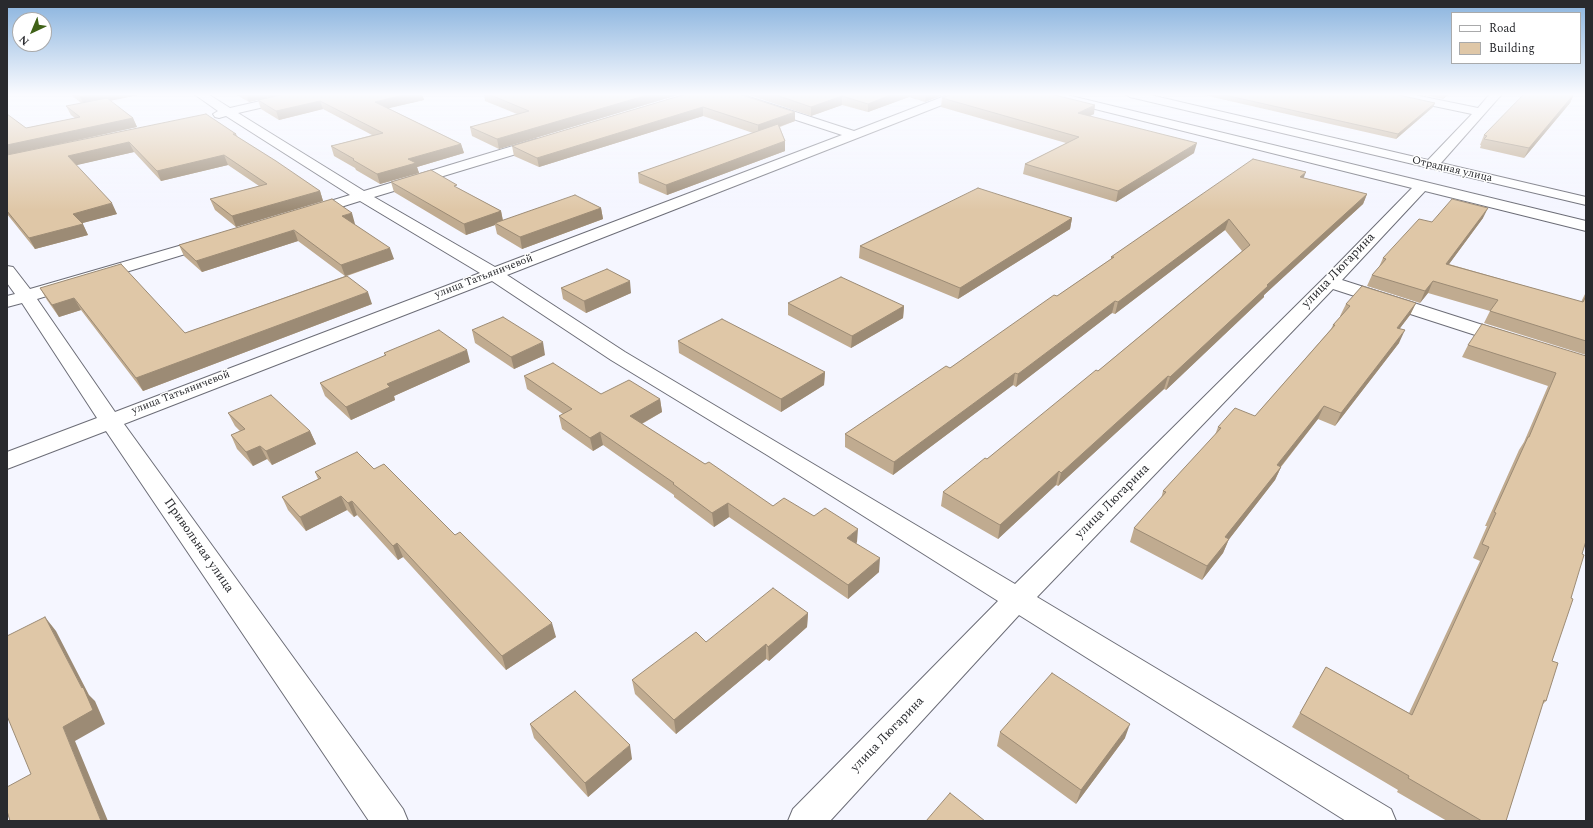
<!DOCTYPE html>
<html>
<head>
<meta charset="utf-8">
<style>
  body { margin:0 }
  #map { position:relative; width:1593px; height:828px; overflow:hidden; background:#f5f6ff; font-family:Spectral,serif }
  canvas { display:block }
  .frame { position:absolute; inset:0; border:8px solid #292a2e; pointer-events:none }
  .legend { position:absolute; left:1451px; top:12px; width:130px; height:52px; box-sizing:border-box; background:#fff; border:1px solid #a9aaab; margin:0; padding:5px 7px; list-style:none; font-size:12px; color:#292a2e }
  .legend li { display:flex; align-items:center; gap:8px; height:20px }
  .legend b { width:20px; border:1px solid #a9aaab }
  .north { position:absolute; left:12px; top:12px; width:40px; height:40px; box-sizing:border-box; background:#fff; border:1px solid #a9aaab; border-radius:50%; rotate:224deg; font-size:11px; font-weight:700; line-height:16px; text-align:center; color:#292a2e }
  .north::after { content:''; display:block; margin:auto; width:14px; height:18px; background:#3f6117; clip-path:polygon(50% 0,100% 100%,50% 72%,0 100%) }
</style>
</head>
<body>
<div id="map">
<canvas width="1593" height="828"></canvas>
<div class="frame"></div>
<ul class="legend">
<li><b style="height:5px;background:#fff"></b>Road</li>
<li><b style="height:11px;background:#dfc7a7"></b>Building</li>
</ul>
<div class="north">N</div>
</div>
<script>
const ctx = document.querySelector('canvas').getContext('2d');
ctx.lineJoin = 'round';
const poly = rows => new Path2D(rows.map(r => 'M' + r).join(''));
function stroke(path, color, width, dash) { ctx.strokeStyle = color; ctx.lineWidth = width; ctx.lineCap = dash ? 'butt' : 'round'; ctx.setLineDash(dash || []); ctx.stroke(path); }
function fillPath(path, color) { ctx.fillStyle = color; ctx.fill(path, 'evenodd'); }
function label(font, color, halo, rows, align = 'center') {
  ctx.font = font + ' Spectral,serif'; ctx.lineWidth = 3; ctx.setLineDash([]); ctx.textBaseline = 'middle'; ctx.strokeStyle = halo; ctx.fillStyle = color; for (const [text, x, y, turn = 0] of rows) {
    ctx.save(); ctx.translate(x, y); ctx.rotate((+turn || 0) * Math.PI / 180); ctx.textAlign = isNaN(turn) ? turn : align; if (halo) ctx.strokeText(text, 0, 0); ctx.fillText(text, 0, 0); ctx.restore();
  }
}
const minor = poly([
  [194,94,208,94,230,108,291,94,313,94,312,96,238,113,364,191,536,139,546,139,547,142,546,145,374,197,495,267,842,135,723,96,722,94,740,94,854,131,950,94,966,94,965,96,507,275,625,352,1015,584,1324,278,1412,188,1043,96,1042,94,1063,94,1586,221,1586,231,1425,191,1342,280,1514,335,1517,339,1514,343,1507,345,1500,343,1333,289,1037,597,1391,809,1396,821,1346,821,1019,615,830,821,788,821,793,809,998,601,767,455,611,360,492,281,124,424,403,809,408,821,369,821,106,431,7,469,7,452,97,418,22,303,7,307,7,296,15,294,7,283,7,266,13,267,30,289,203,239,209,237,215,239,217,242,215,245,37,299,115,412,480,273,360,201,309,217,304,215,301,212,304,209,350,195,226,116,219,118,215,117,213,114,218,111,194,94],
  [1125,94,1146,94,1428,160,1472,114,1391,97,1386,94,1410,94,1478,108,1490,94,1502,94,1441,163,1586,197,1586,205,1130,97,1125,94]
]);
const wall = poly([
  [70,94,142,94,110,101,133,118,137,127,38,149,236,134,238,137,320,191,323,201,236,227,215,210,210,199,259,186,228,165,161,181,134,152,76,165,117,214,82,223,88,235,35,249,7,214,7,114,26,128,75,118,71,115,66,106,81,103],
  [235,94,282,94,249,102],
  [285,94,422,94,424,100,388,108,461,144,464,153,417,167,419,173,380,184,356,170,355,168,334,156,331,146,372,135,323,109,279,120,261,109,258,100],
  [484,94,681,94,499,149,472,136,470,127,517,114,485,101],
  [686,94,795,121,780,127,785,141,785,151,667,195,639,183,638,173,753,133,703,116,539,167,514,156,512,146],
  [746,94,945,94,925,102,909,97,868,112,842,105,811,116],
  [1199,94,1394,94,1435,103,1433,107,1396,139],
  [1419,94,1449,94,1443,99],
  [1574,94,1570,103,1524,158,1480,148,1481,145,1480,145,1484,135],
  [942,98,1094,114,1090,116,1194,153,1116,202,1023,174,1025,164,1066,143,941,107],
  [1304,178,1367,194,1363,204,1264,295,1264,297,1166,390,1164,389,1058,486,1056,485,998,539,941,506,943,492,987,459,1098,371,1242,251,1225,230,1115,314,1112,313,1016,387,1013,385,893,475,845,447,845,434,950,368,1057,296,1111,259,1111,257],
  [391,182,458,188,501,211,503,220,601,208,603,219,522,249,497,234,495,225,466,235,394,192],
  [1072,218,1070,229,958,299,859,258,860,246],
  [1483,218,1449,264,1581,302,1586,292,1586,355,1484,323,1490,311,1428,293,1420,303,1367,286,1372,275,1379,267,1383,258,1432,222],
  [354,224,394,259,347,276,372,304,143,391,81,310,59,317,47,300,40,288,185,333,345,276,298,241,202,272,184,256,179,245,355,224],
  [561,288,631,293,586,313,563,299],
  [788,303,904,306,903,318,851,348,788,315],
  [1416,303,1410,315,1400,328,1399,343,1335,426,1318,419,1281,467,1275,480,1229,539,1223,553,1202,580,1130,542,1134,528,1161,499,1163,491,1215,435,1218,427,1255,416,1331,329,1333,325,1341,316,1340,316,1346,304],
  [472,330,545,355,514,369,475,343],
  [678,341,825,372,824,385,781,412,679,353],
  [1468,345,1586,356,1582,554,1571,598,1552,661,1546,701,1542,705,1506,821,1447,821,1397,792,1398,790,1292,727,1326,667,1409,713,1480,561,1473,558,1487,526,1485,526,1519,450,1524,442,1548,386,1462,357],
  [384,353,470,362,394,396,395,400,351,420,325,396,320,383,385,356],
  [524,376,601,394,660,399,662,412,642,424,705,464,773,506,857,542,856,544,879,572,848,599,729,517,714,527,674,497,674,495,603,445,593,451,562,429,559,416,563,414,527,389],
  [228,413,310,431,316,444,272,465,267,459,253,466,237,449,231,435,240,431,235,426],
  [374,469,556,637,506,670,403,557,398,560,357,515,354,517,347,510,306,531,288,510,282,497,318,479,315,472],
  [808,613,807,627,769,661,766,659,676,734,635,694,632,680,706,642],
  [530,724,632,759,588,797,534,738],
  [1000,732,1125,738,1076,804,997,746]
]);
const shadedWall = poly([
  [95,94,142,94,85,106,80,97],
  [246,94,282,94,249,102],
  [408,94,422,94,424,100,377,111,375,102],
  [651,94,681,94,499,149,497,139],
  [893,94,909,94,909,97,868,112,868,104],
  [926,94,945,94,925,102],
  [1446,94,1449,94,1443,99,1445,95],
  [1574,94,1570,103,1524,158,1529,148],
  [842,96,842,105,811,116,811,107],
  [320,101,323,109,279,120,276,111],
  [1435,103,1433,107,1396,139,1398,134],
  [1095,105,1094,114,1076,122,1078,113],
  [703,107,703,116,539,167,537,158],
  [795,112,795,121,758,134,758,125],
  [133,118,137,127,7,155,7,145],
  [785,141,785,151,667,195,666,185],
  [129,142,134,152,73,166,68,156],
  [1197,143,1194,153,1116,202,1118,191],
  [461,144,464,153,417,167,419,173,380,184,377,174,408,159],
  [224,155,228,165,161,181,157,171],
  [1306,172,1302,182,1300,177],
  [320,191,323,201,236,227,232,216],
  [1367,194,1363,204,1264,295,1264,297,1166,390,1170,377,1267,285],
  [112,203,117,214,79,224,73,214],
  [601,208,603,219,522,249,520,237],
  [1488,208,1483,218,1441,275,1446,264],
  [501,211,503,222,495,223,495,225,466,235,464,224],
  [352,213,355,224,345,227,342,216],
  [1072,218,1070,229,958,299,960,288],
  [1229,219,1225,230,1115,314,1118,302],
  [83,224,88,235,35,249,29,238],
  [294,230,298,241,202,272,196,261],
  [390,248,394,259,345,276,341,265],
  [630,281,631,293,586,313,584,301],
  [1433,281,1428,293,1420,303,1425,291],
  [368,292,372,304,143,391,136,378],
  [74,298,81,310,59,317,52,305],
  [1115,301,1112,313,1016,387,1018,374],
  [1416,303,1410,315,1391,340,1397,328],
  [904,306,903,318,851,348,852,336],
  [1405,330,1399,343,1335,426,1341,413],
  [543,342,545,355,514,369,511,357],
  [467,350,470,362,394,396,395,400,351,420,346,407,387,384],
  [825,372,824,385,781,412,781,399],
  [1015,373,1013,385,893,475,894,462],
  [1168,376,1164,389,1058,486,1061,473],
  [660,399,662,412,632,429,630,416],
  [1324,406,1318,419,1274,475,1281,467,1275,480,1220,551,1225,537,1277,465],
  [310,431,316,444,272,465,266,451],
  [600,432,603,445,593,451,590,438],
  [260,446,267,459,253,466,246,452],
  [1059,471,1056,485,998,539,1000,525],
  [341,496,347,510,306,531,300,517],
  [352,501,357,515,354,517,348,503],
  [728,503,729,517,714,527,712,513],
  [858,529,857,542,846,552,847,538],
  [1229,539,1223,553,1202,580,1207,566],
  [397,543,403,557,398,560,393,546],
  [880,558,879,572,848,599,848,585],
  [808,613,807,627,769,661,768,647],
  [45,617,56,631,89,695,95,701,105,724,75,741,108,821,101,821,63,727,82,688],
  [552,623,556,637,506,670,502,656],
  [766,644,766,659,676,734,674,720],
  [1130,724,1125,738,1076,804,1081,790],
  [630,745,632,759,588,797,585,783]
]);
const building = poly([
  [77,94,95,94,80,97,77,94],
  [285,94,408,94,375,102,461,144,408,159,416,163,377,174,353,160,354,159,331,146,383,133,320,101,276,111,258,100,285,94],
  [488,94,651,94,497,139,470,127,529,111,488,94],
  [686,94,739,94,795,112,758,125,703,107,537,158,512,146,686,94],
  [773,94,893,94,868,104,842,96,811,107,773,94],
  [952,94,1051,94,1095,105,1078,113,1197,143,1118,191,1025,164,1079,137,942,98,952,94],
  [1220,94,1394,94,1435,103,1398,134,1220,94],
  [1524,94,1574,94,1529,148,1484,139,1487,136,1484,135,1524,94],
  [107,98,133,118,7,145,7,114,26,128,80,117,66,106,107,98],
  [206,114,236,134,233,134,276,161,320,191,232,216,210,199,267,184,224,155,157,171,129,142,68,156,112,203,73,214,83,224,29,238,7,211,7,155,206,114],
  [778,124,785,141,666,185,638,173,778,124],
  [1253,159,1306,172,1300,177,1367,194,1267,285,1268,286,1170,377,1168,376,1061,473,1059,471,1000,525,943,492,985,458,987,459,1096,370,1098,371,1250,245,1229,219,1118,302,1115,301,1018,374,1015,373,894,462,845,434,946,366,950,368,1054,295,1057,296,1114,257,1111,257,1253,159],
  [431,170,457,185,454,186,501,211,464,224,391,182,431,170],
  [978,188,1072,218,960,288,860,246,978,188],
  [575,195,601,208,520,237,495,223,575,195],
  [332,199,352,213,342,216,390,248,341,265,294,230,196,261,179,245,332,199],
  [1452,199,1488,208,1446,264,1583,302,1586,296,1586,341,1490,311,1498,300,1433,281,1425,291,1372,275,1386,259,1383,258,1419,219,1432,222,1452,199],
  [121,264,185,333,347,276,368,292,136,378,74,298,52,305,40,288,121,264],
  [607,269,630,281,584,301,561,288,607,269],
  [841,277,904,306,852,336,788,303,841,277],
  [1362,286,1416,303,1397,328,1405,330,1341,413,1324,406,1277,465,1281,467,1225,537,1229,539,1207,566,1134,528,1166,492,1163,491,1221,428,1218,427,1235,408,1255,416,1335,325,1333,325,1350,306,1346,304,1362,286],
  [503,317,543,342,511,357,472,330,503,317],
  [722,319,825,372,781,399,678,341,722,319],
  [1482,324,1586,356,1586,541,1582,554,1584,555,1571,598,1573,599,1552,661,1558,663,1546,701,1544,700,1506,821,1482,821,1408,778,1409,776,1300,713,1326,667,1412,715,1489,547,1482,544,1496,513,1494,512,1528,437,1529,437,1556,373,1468,345,1482,324],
  [439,330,467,350,387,384,390,387,346,407,320,383,386,355,384,353,439,330],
  [553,363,601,394,629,380,660,399,630,416,705,464,709,462,773,506,784,498,814,516,825,508,858,529,847,538,880,558,848,585,728,503,712,513,673,484,674,483,600,432,590,438,559,416,572,409,524,376,553,363],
  [271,395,310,431,266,451,260,446,246,452,231,435,245,429,228,413,271,395],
  [357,452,374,469,384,464,455,535,460,532,552,623,502,656,397,543,393,546,352,501,348,503,341,496,300,517,282,497,321,478,315,472,357,452],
  [773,588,808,613,768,647,766,644,674,720,632,680,696,632,706,642,773,588],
  [45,617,82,688,83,687,93,710,63,727,101,821,10,821,7,811,7,787,31,774,7,716,7,636,45,617],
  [1052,673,1130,724,1081,790,1000,732,1052,673],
  [575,691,630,745,585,783,530,724,575,691],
  [950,793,985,821,926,821,950,793]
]);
const farStreetnames = [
  ["Отрадная улица",1452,170,13],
  ["улица Татьяничевой",484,277,-21],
  ["улица Татьяничевой",181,393,-21]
];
const streetNames = [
  ["улица Люгарина",1339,271,-46],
  ["улица Люгарина",1113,502,-45],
  ["Привольная улица",198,546,55],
  ["улица Люгарина",888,735,-46]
];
stroke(minor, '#6c6d77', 2);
fillPath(minor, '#fff');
fillPath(wall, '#c0ab90');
fillPath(shadedWall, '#9c8b75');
fillPath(building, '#dfc7a7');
stroke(building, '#9c8b75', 1);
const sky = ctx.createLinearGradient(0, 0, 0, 210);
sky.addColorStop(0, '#89b3de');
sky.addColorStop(0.45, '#fafbff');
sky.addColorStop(1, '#fafbff00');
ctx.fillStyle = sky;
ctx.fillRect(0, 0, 1593, 210);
label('11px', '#292a2e', '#fff', farStreetnames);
label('13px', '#292a2e', '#fff', streetNames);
</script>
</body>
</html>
